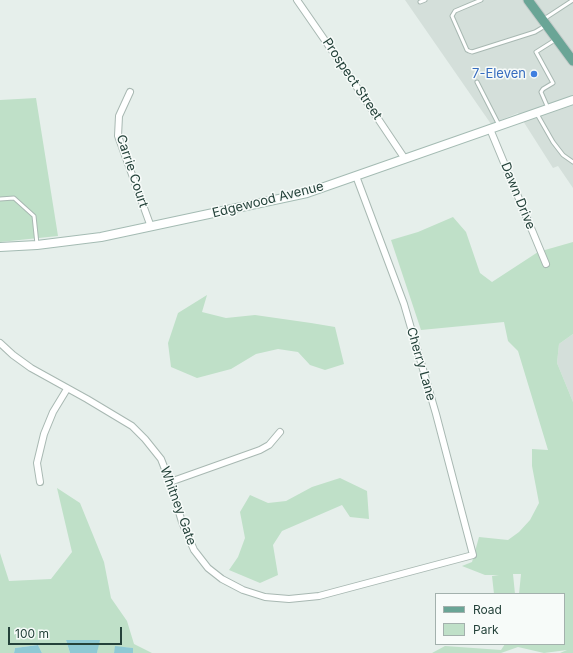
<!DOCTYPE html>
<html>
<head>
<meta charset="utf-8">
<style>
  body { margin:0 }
  #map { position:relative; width:573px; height:653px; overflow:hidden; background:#e6efeb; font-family:Inter,sans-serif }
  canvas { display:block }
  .legend { position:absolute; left:435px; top:593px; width:130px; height:52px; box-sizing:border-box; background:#f7fbf9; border:1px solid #a3b1ad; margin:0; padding:5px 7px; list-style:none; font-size:12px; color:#24423a }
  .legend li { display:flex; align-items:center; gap:8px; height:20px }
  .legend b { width:20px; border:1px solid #a3b1ad }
  .scale { position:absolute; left:8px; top:627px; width:114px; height:18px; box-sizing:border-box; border:2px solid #24423a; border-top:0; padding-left:5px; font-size:12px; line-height:14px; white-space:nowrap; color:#24423a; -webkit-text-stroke:3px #f7fbf9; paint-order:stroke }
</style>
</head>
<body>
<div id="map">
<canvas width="573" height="653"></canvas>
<ul class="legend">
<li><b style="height:5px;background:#6aa596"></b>Road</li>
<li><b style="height:11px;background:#bfe0c8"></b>Park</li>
</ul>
<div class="scale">100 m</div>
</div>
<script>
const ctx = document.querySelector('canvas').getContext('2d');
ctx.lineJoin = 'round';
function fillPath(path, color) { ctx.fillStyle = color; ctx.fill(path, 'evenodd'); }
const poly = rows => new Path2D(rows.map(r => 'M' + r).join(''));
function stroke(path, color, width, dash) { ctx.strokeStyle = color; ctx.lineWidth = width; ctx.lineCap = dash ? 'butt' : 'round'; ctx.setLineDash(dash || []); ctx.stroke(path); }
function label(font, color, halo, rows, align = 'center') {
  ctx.font = font + ' Inter,sans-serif'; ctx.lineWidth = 3; ctx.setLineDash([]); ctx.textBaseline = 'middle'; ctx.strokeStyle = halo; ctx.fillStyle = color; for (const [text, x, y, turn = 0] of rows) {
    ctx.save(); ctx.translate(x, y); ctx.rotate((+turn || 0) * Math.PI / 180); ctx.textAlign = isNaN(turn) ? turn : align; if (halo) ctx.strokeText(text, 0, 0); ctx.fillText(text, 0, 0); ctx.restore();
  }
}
const built = poly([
  [405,0,573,0,573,188,558,166,553,168,518,113,491,124],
  [573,334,573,402,557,363,559,344]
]);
const green = poly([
  [36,98,58,236,0,242,0,100],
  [453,217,466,232,480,273,492,282,538,252,573,242,573,334,559,344,557,363,573,402,573,653,560,653,567,650,544,653,518,647,501,653,432,653,445,646,501,650,505,644,564,644,564,594,519,594,521,574,513,574,515,594,494,594,492,576,499,575,485,575,462,566,472,562,479,537,508,540,519,532,530,520,539,503,532,466,532,449,548,450,518,351,508,341,504,322,421,330,391,240,418,232],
  [207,295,202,312,226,318,255,315,311,323,335,327,344,364,325,370,310,365,298,352,278,349,256,354,231,369,197,378,171,367,168,343,178,313],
  [340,478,367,491,369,519,350,517,342,505,282,531,273,545,278,575,260,583,229,570,238,557,245,538,240,512,250,495,268,503,286,501,312,487],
  [57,488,80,503,104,562,111,598,127,621,134,644,152,653,133,653,133,648,116,647,114,653,97,653,99,640,66,640,70,653,42,653,38,645,15,648,14,653,0,653,0,553,9,581,51,579,72,552]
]);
const water = poly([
  [66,640,100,640,97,653,70,653],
  [38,645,42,653,14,653,15,648],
  [115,646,133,648,133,653,114,653]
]);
const service = poly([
  [481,0,455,11,452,16,467,50,469,51,472,52,535,32,545,26],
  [420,2,425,0],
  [544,19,573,0],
  [477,82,499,125],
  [548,108,541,92,543,89,553,83,536,52,555,40],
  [537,114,553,142,563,155,573,162],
  [0,199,14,198,34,216,37,244]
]);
const minor = poly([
  [297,0,342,65,405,159],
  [130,92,119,116,118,136,151,227],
  [490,129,546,264],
  [0,343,13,355,31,368,87,399,132,426,145,439,161,459,170,482,182,522,194,550,208,568,222,579,243,590,265,597,289,599,319,596,473,555,436,414,404,304,356,176],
  [40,482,37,463,44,434,53,412,67,389],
  [170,482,260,450,269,445,280,432]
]);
const secondary = poly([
  [0,247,37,245,101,237,307,193,573,100]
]);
const primary = poly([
  [528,0,573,61]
]);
const markers = [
  [534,74,4,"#3f7fe0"]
];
const shopNames = [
  ["7-Eleven",526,74]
];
const streetNames = [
  ["Prospect Street",352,79,56],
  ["Carrie Court",132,171,72],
  ["Dawn Drive",518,196,68],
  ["Edgewood Avenue",268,200,-14],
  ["Cherry Lane",421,364,74],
  ["Whitney Gate",178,506,70]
];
fillPath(built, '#d4dfda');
fillPath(green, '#bfe0c8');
fillPath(water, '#8ec9d4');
stroke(service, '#a8b8b2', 5);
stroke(minor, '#a8b8b2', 8);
stroke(secondary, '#a4bbb3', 10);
stroke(primary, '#c2cac8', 11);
stroke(service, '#fff', 3);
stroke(minor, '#fff', 6);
stroke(secondary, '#fff', 8);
stroke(primary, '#6aa596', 9);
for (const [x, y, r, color] of markers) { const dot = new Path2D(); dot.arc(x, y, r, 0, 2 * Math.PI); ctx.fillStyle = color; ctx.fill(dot); stroke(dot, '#f7fbf9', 1.5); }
label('13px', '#366cbe', '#f7fbf9', shopNames, 'right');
label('13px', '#24423a', '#f7fbf9', streetNames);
</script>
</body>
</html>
